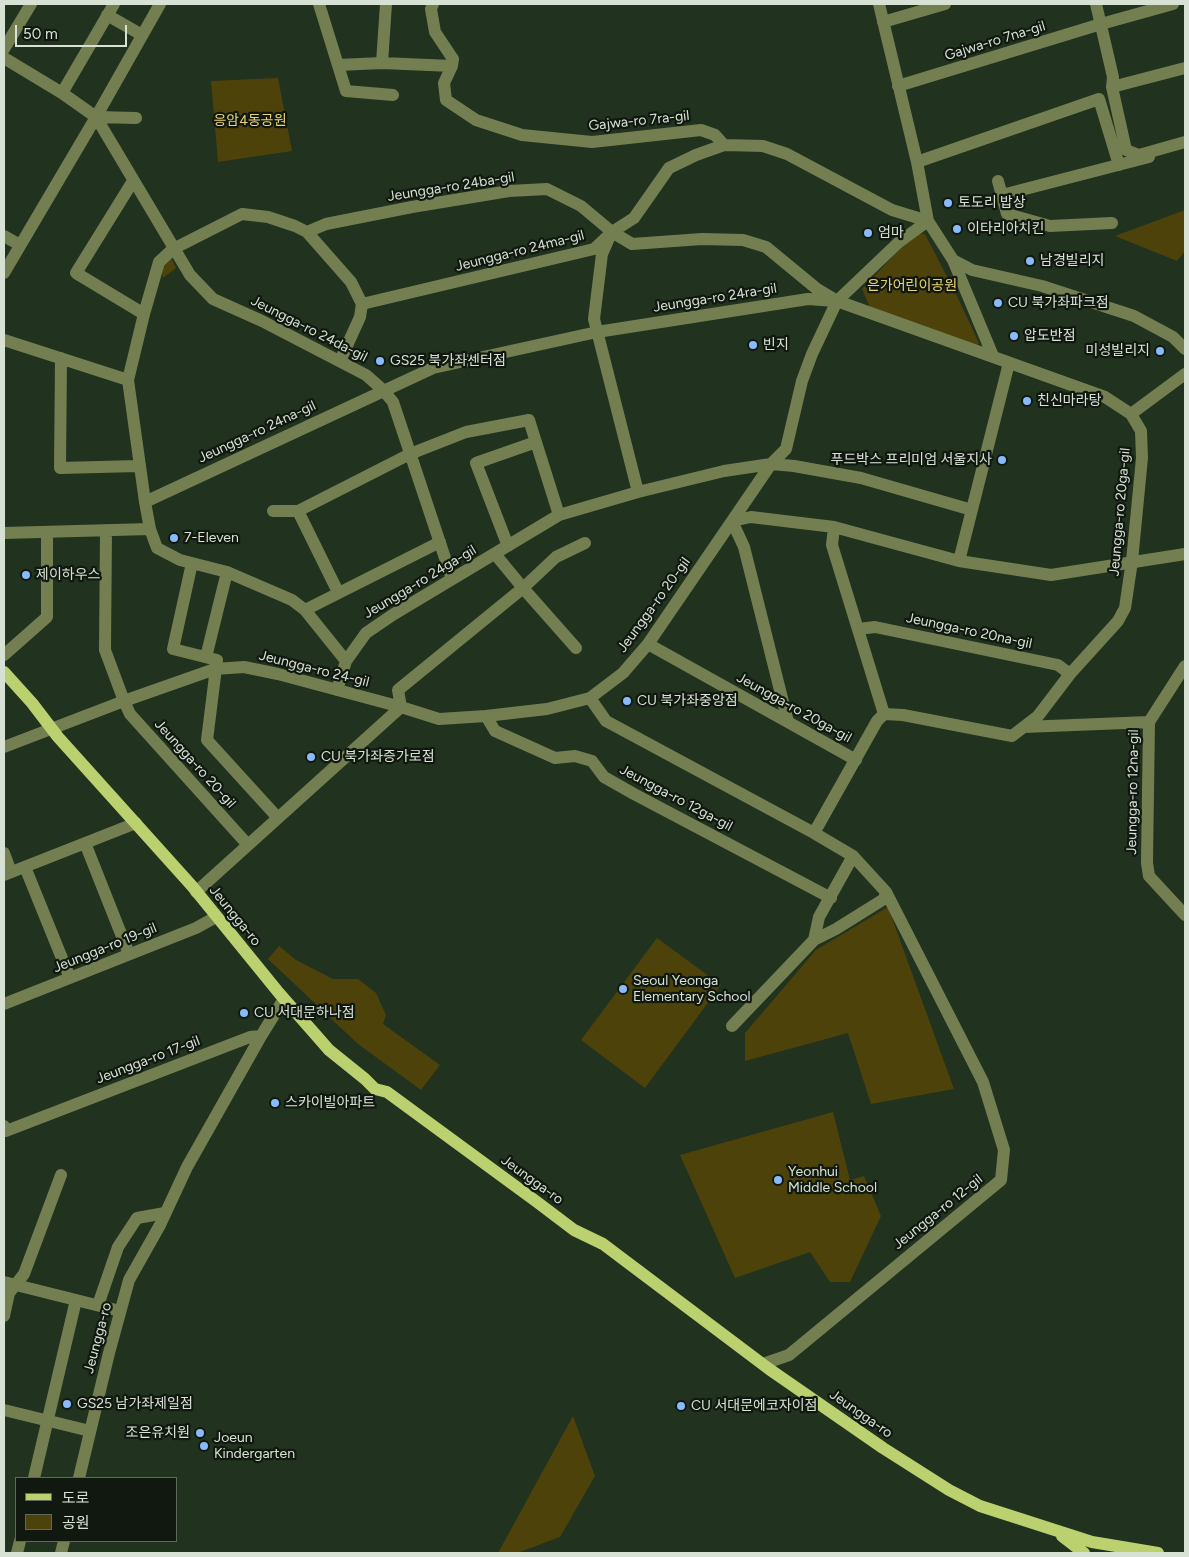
<!DOCTYPE html>
<html>
<head>
<meta charset="utf-8">
<style>
  body { margin:0 }
  #map { position:relative; width:1189px; height:1557px; overflow:hidden; background:#21321f; font-family:Figtree,"Noto Sans KR",sans-serif }
  canvas { display:block }
  .frame { position:absolute; inset:0; border:5px solid #d7e2d5; pointer-events:none }
  .legend { position:absolute; left:15px; top:1477px; width:162px; height:65px; box-sizing:border-box; background:#10180f; border:1px solid #60695e; margin:0; padding:6px 9px; list-style:none; font-size:15px; color:#d7e2d5 }
  .legend li { display:flex; align-items:center; gap:10px; height:25px }
  .legend b { width:25px; border:1px solid #60695e }
  .scale { position:absolute; left:15px; top:25px; width:112px; height:22px; box-sizing:border-box; border:2px solid #d7e2d5; border-top:0; padding-left:6px; font-size:15px; line-height:18px; white-space:nowrap; color:#d7e2d5; -webkit-text-stroke:4px #10180f; paint-order:stroke }
</style>
</head>
<body>
<div id="map">
<canvas width="1189" height="1557"></canvas>
<div class="frame"></div>
<ul class="legend">
<li><b style="height:6px;background:#bbd06f"></b>도로</li>
<li><b style="height:14px;background:#4e420b"></b>공원</li>
</ul>
<div class="scale">50 m</div>
</div>
<script>
const ctx = document.querySelector('canvas').getContext('2d');
ctx.lineJoin = 'round';
function fillPath(path, color) { ctx.fillStyle = color; ctx.fill(path, 'evenodd'); }
const poly = rows => new Path2D(rows.map(r => 'M' + r).join(''));
function stroke(path, color, width, dash) { ctx.strokeStyle = color; ctx.lineWidth = width; ctx.lineCap = dash ? 'butt' : 'round'; ctx.setLineDash(dash || []); ctx.stroke(path); }
function label(font, color, halo, rows, align = 'center') {
  ctx.font = font + ' Figtree,"Noto Sans KR",sans-serif'; ctx.lineWidth = 4.5; ctx.setLineDash([]); ctx.textBaseline = 'middle'; ctx.strokeStyle = halo; ctx.fillStyle = color; for (const [text, x, y, turn = 0] of rows) {
    ctx.save(); ctx.translate(x, y); ctx.rotate((+turn || 0) * Math.PI / 180); ctx.textAlign = isNaN(turn) ? turn : align; if (halo) ctx.strokeText(text, 0, 0); ctx.fillText(text, 0, 0); ctx.restore();
  }
}
const green = poly([
  [278,78,292,151,218,162,211,81],
  [1185,210,1185,251,1177,261,1115,236],
  [915,233,925,234,957,296,979,343,976,347,870,308,862,289],
  [169,253,176,268,163,278,159,262],
  [888,907,954,1089,871,1104,848,1033,745,1061,745,1033,816,950],
  [657,938,721,985,645,1088,581,1040],
  [279,946,296,960,333,979,358,979,376,993,386,1015,383,1024,440,1065,421,1090,358,1044,268,959],
  [833,1112,850,1180,864,1176,881,1216,850,1282,830,1282,810,1252,735,1278,680,1155],
  [573,1416,595,1476,560,1537,517,1553,498,1553]
]);
const minor = poly([
  [319,4,346,91,393,95],
  [433,4,431,9,435,32,453,59,452,66,444,83,446,100,476,120,522,135,592,142,701,130,715,135,724,145],
  [879,4,917,162,928,221,953,260,993,356],
  [1096,4,1113,77,1112,87,1126,150,1139,155,1185,142],
  [107,15,142,35],
  [883,22,945,4],
  [4,49,31,4],
  [4,58,62,93,96,117,190,275,213,299,262,321,366,375,383,390,393,402,452,579],
  [382,63,386,4],
  [338,65,382,63,452,66],
  [898,86,1101,24,1173,4],
  [1112,87,1185,68],
  [62,93,114,4],
  [96,117,136,118],
  [917,162,1099,99,1119,165],
  [133,181,76,273,144,314],
  [998,181,1007,214,1050,226,1112,223],
  [1002,195,1149,157],
  [307,232,326,224,412,207,509,191,547,189,581,206,612,232,632,244,702,239,743,240,766,247,817,289,837,301,1105,397,1131,414,1141,431,1142,458,1132,561,1125,608,1118,621,1070,674,1038,716,1012,736,903,715,884,714,877,721,814,833],
  [4,236,20,245],
  [609,238,602,254,594,319,638,492],
  [953,260,972,270,1042,286,1134,316,1173,337,1185,349],
  [4,273,96,117,160,4],
  [362,304,594,249,612,232,634,218,669,168,696,155,724,145,763,146,787,154,892,210,928,221],
  [4,340,128,380],
  [61,358,60,468,138,466],
  [340,361,360,317,362,304,351,282,307,232,295,226,268,217,242,214,173,249,159,262,144,314,128,380,145,502,150,529,157,548,180,560,227,572,292,600,305,610,346,661],
  [1131,414,1185,374],
  [145,502,433,368,597,332,808,299,835,301],
  [273,511,298,511,410,454,466,432,529,420,559,515],
  [298,511,338,592],
  [834,527,832,545,884,714],
  [106,531,105,650,124,701,130,714,248,845],
  [4,533,150,529],
  [508,546,476,463,536,442],
  [495,554,523,588,576,648],
  [959,561,1009,363],
  [192,563,173,649,217,660,207,740,278,818],
  [305,610,440,542],
  [858,629,875,627,1058,665,1070,674],
  [648,644,856,760],
  [4,655,47,617,47,532],
  [206,657,227,572],
  [1185,666,1149,722,1147,863,1149,876,1185,915],
  [337,690,346,661,366,633,394,614,559,515,638,492,724,471,771,464,794,466,861,478,972,510],
  [590,698,606,721,814,833,853,856,886,892,983,1082,1004,1150,1001,1180,789,1355,763,1364],
  [401,707,398,690,523,588,556,557,585,543],
  [486,716,495,731,555,758,575,756,592,761,604,777,634,794,831,898],
  [788,722,744,547,732,521,751,517,834,527,959,561,1051,575,1185,554],
  [1024,727,1149,722],
  [4,747,124,701,215,669,244,667,278,674,401,707,439,719,486,716,547,709,590,698,623,673,648,644,771,464,786,449,802,381,812,354,837,301,899,242,928,221],
  [85,843,129,954],
  [4,853,11,872],
  [25,867,70,978],
  [4,875,136,823],
  [196,892,401,707],
  [814,940,819,917,853,856],
  [4,1004,196,928,216,917],
  [732,1026,814,940,836,929,884,899,886,892],
  [4,1126,6,1131,250,1037,261,1036,284,999],
  [4,1282,120,1311],
  [98,1305,118,1247,137,1218,165,1213],
  [4,1316,9,1293,24,1274,61,1175],
  [4,1410,90,1431],
  [34,1478,76,1300],
  [79,1478,109,1353,129,1280,160,1225,187,1167,261,1036],
  [17,1553,20,1541],
  [61,1553,64,1541]
]);
const major = poly([
  [4,672,32,703,58,737,192,886,279,993,329,1050,365,1079,375,1089,387,1092,537,1202,574,1230,603,1244,769,1369,883,1448,949,1490,980,1506,1092,1542,1158,1553],
  [1062,1536,1084,1553]
]);
const markers = [
  [948,203,5,"#89bafc"],
  [957,229,5,"#89bafc"],
  [868,233,5,"#89bafc"],
  [1030,261,5,"#89bafc"],
  [998,303,5,"#89bafc"],
  [1014,336,5,"#89bafc"],
  [753,345,5,"#89bafc"],
  [1160,351,5,"#89bafc"],
  [380,361,5,"#89bafc"],
  [1027,401,5,"#89bafc"],
  [1002,460,5,"#89bafc"],
  [174,538,5,"#89bafc"],
  [26,575,5,"#89bafc"],
  [627,701,5,"#89bafc"],
  [311,757,5,"#89bafc"],
  [623,989,5,"#89bafc"],
  [244,1013,5,"#89bafc"],
  [275,1103,5,"#89bafc"],
  [778,1180,5,"#89bafc"],
  [67,1404,5,"#89bafc"],
  [681,1406,5,"#89bafc"],
  [200,1433,5,"#89bafc"],
  [204,1446,5,"#89bafc"]
];
const streetNames = [
  ["Gajwa-ro 7na-gil",995,41,-17],
  ["Gajwa-ro 7ra-gil",639,121,-6],
  ["Jeungga-ro 24ba-gil",451,187,-9],
  ["Jeungga-ro 24ma-gil",520,251,-14],
  ["Jeungga-ro 24ra-gil",715,298,-9],
  ["Jeungga-ro 24da-gil",309,329,27],
  ["Jeungga-ro 24na-gil",257,432,-25],
  ["Jeungga-ro 20ga-gil",1120,512,-85],
  ["Jeungga-ro 24ga-gil",420,582,-31],
  ["Jeungga-ro 20-gil",654,605,-54],
  ["Jeungga-ro 20na-gil",969,631,12],
  ["Jeungga-ro 24-gil",314,669,14],
  ["Jeungga-ro 20ga-gil",794,708,29],
  ["Jeungga-ro 20-gil",195,764,48],
  ["Jeungga-ro 12na-gil",1133,792,-89],
  ["Jeungga-ro 12ga-gil",676,798,28],
  ["Jeungga-ro",235,916,51],
  ["Jeungga-ro 19-gil",105,948,-22],
  ["Jeungga-ro 17-gil",148,1060,-21],
  ["Jeungga-ro",532,1180,36],
  ["Jeungga-ro 12-gil",938,1212,-39],
  ["Jeungga-ro",98,1338,-75],
  ["Jeungga-ro",861,1414,35]
];
const parkNames = [
  ["응암4동공원",250,121],
  ["은가어린이공원",912,286]
];
const poiNames = [
  ["토도리 밥상",958,203],
  ["이타리아치킨",967,229],
  ["엄마",878,233],
  ["남경빌리지",1040,261],
  ["CU 북가좌파크점",1008,303],
  ["압도반점",1024,336],
  ["빈지",763,345],
  ["미성빌리지",1150,351,"right"],
  ["GS25 북가좌센터점",390,361],
  ["친신마라탕",1037,401],
  ["푸드박스 프리미엄 서울지사",992,460,"right"],
  ["7-Eleven",184,538],
  ["제이하우스",36,575],
  ["CU 북가좌중앙점",637,701],
  ["CU 북가좌증가로점",321,757],
  ["Seoul Yeonga",633,981],
  ["Elementary School",633,997],
  ["CU 서대문하나점",254,1013],
  ["스카이빌아파트",285,1103],
  ["Yeonhui",788,1172],
  ["Middle School",788,1188],
  ["GS25 남가좌제일점",77,1404],
  ["CU 서대문에코자이점",691,1406],
  ["조은유치원",190,1433,"right"],
  ["Joeun",214,1438],
  ["Kindergarten",214,1454]
];
fillPath(green, '#4e420b');
stroke(minor, '#747f51', 12);
stroke(major, '#bbd06f', 12);
for (const [x, y, r, color] of markers) { const dot = new Path2D(); dot.arc(x, y, r, 0, 2 * Math.PI); ctx.fillStyle = color; ctx.fill(dot); stroke(dot, '#10180f', 2); }
label('14px', '#d7e2d5', '#10180f', streetNames);
label('14px', '#e9d374', '#10180f', parkNames);
label('14px', '#d7e2d5', '#10180f', poiNames, 'left');
</script>
</body>
</html>
